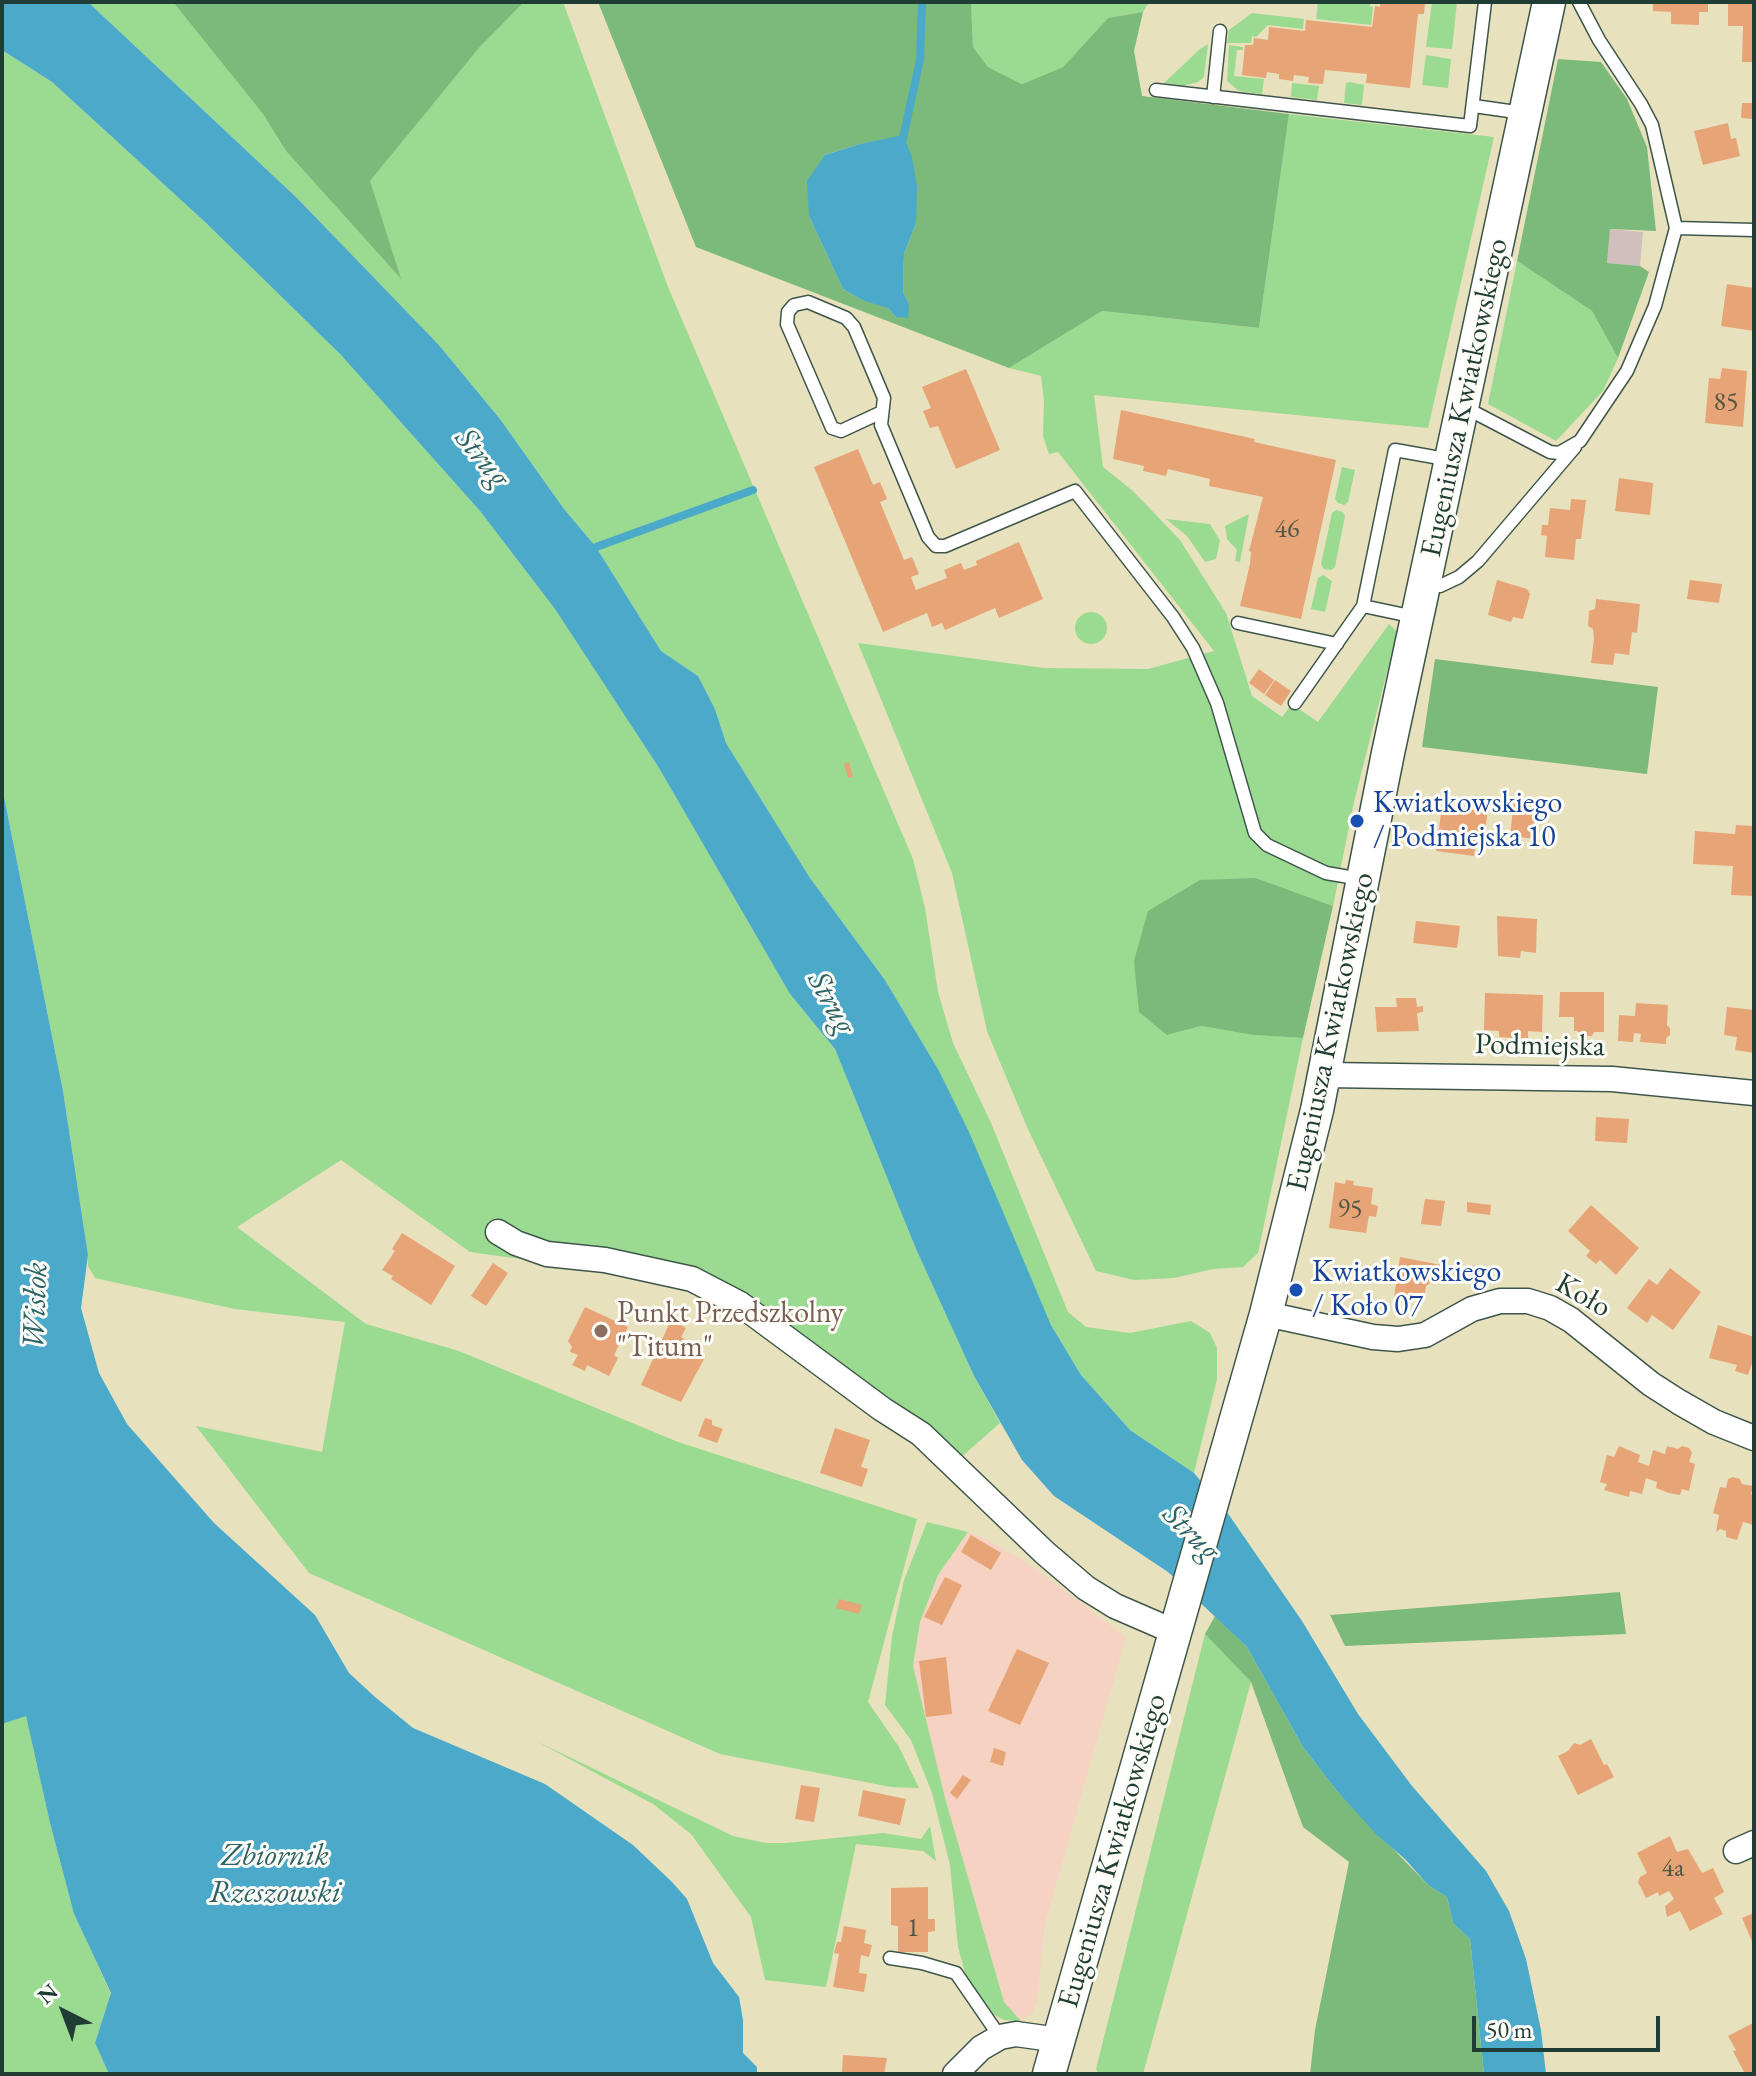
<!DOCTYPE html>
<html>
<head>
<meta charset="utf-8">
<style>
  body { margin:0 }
  #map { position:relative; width:1756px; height:2076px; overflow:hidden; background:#e8e1bd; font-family:"EB Garamond",serif }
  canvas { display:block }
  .frame { position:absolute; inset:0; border:4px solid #1f3d34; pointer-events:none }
  .north { position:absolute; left:24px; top:1972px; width:80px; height:80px; -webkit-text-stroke:6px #fdfcf7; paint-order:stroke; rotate:318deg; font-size:22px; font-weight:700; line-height:32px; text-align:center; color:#1f3d34 }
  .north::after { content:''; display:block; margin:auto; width:28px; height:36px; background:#1f3d34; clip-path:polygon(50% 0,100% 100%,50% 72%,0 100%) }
  .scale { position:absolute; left:1472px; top:2016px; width:188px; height:36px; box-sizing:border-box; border:4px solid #1f3d34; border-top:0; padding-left:10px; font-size:24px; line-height:28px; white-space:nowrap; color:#1f3d34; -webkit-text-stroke:6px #fdfcf7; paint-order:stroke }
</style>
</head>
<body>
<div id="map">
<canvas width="1756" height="2076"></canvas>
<div class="frame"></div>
<div class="north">N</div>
<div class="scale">50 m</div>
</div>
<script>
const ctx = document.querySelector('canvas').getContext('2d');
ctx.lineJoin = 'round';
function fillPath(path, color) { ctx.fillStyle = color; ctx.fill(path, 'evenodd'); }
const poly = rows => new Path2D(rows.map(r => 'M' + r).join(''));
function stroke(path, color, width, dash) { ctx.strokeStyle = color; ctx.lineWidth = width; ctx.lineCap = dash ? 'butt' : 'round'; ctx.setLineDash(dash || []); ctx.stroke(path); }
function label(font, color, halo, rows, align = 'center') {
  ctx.font = font + ' "EB Garamond",serif'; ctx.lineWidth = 6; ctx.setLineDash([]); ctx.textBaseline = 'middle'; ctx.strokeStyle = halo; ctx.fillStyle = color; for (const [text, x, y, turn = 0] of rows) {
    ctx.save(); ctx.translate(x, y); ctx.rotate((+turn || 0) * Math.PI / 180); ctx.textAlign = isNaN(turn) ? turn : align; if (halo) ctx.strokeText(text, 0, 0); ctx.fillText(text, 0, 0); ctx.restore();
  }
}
const built = poly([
  [968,1532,978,1535,1025,1561,1126,1637,1045,1924,1037,2001,1032,2014,1021,2021,1004,2002,945,1798,913,1666,920,1622,938,1575]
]);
const industrial = poly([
  [1610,229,1643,232,1640,266,1607,263]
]);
const green = poly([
  [88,2,173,2,263,114,286,151,399,277,369,182,479,48,524,2,563,2,668,287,913,859,925,908,938,992,953,1043,991,1123,1068,1312,1086,1327,1130,1333,1191,1321,1210,1333,1217,1348,1217,1379,1194,1473,1130,1430,1081,1375,1051,1325,938,1069,885,980,810,878,726,743,715,709,698,676,661,651,596,547,564,509,500,419,438,344,297,198],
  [971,2,1149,2,1143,12,1108,18,1063,67,1022,84,988,67,973,47],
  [1318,2,1370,2,1370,6,1373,7,1371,25,1316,19],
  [1432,2,1457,2,1452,49,1426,47],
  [1252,13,1304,19,1303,29,1268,25,1256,37,1252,36,1251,43,1227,43,1229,30],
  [1208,44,1204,77,1198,82,1183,86,1164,83,1200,49],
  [1229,45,1243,47,1243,50,1237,50,1234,76,1264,79,1262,94,1239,91,1227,81],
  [2,50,52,82,205,222,341,355,480,511,555,609,659,768,790,994,835,1049,916,1249,974,1376,1000,1423,959,1459,745,1316,671,1283,645,1276,470,1252,341,1160,237,1227,366,1324,459,1351,678,1442,917,1519,868,1702,899,1747,919,1788,891,1787,720,1754,309,1573,196,1426,322,1452,345,1322,235,1309,95,1278,88,1266,88,1255,63,1091,2,787],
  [1426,55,1451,59,1448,88,1422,85],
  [1350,82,1364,85,1362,105,1344,103,1346,83],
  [1292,83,1319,86,1317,100,1291,97],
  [1289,114,1494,137,1428,428,1094,395,1103,467,1133,491,1180,540,1226,613,1252,696,1282,717,1292,704,1318,722,1389,624,1397,632,1354,802,1333,906,1256,878,1167,1035,1201,1026,1253,1035,1303,1038,1258,1253,1243,1267,1213,1269,1174,1278,1134,1280,1096,1271,1027,1127,987,1031,952,873,858,643,1044,668,1148,669,1214,651,1058,452,1049,454,1043,436,1044,402,1041,376,1009,368,1102,311,1259,328],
  [1517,261,1592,311,1618,358,1603,391,1556,441,1488,404],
  [1342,467,1355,470,1348,502,1344,505,1338,503,1335,499],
  [1336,510,1343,512,1345,516,1335,567,1331,570,1324,569,1321,564,1332,513],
  [1249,514,1240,562,1235,561,1237,550,1227,539,1225,526],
  [1166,519,1210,524,1220,541,1216,559,1205,562,1187,536],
  [1323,575,1332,581,1325,612,1311,609,1318,578],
  '1075 628a16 16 0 1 1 32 0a16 16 0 1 1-32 0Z',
  [927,1522,968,1532,938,1575,920,1622,913,1666,945,1798,1004,2002,1021,2021,1004,2020,989,2012,966,1976,958,1947,950,1865,932,1793,911,1740,885,1705,892,1636,904,1580],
  [1205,1634,1251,1682,1143,2074,1099,2074,1096,2069],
  [26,1715,50,1823,74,1914,111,1994,95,2043,109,2074,2,2074,2,1724],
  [536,1741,733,1836,766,1843,786,1843,883,1833,921,1839,930,1826,936,1861,923,1851,856,1844,826,1987,765,1980,751,1917,691,1834,653,1804]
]);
const forest = poly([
  [173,2,524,2,479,48,370,181,401,279,286,151,263,114],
  [598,2,971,2,973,47,988,67,1022,84,1063,67,1108,18,1143,12,1134,51,1142,96,1289,114,1259,328,1102,311,1009,368,696,247],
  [903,136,916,223,904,254,903,292,909,304,896,317,888,308,878,303,862,300,843,289,809,216,825,155,860,144],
  [1558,59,1601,62,1627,99,1647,147,1656,231,1610,229,1607,263,1640,266,1649,272,1618,358,1592,311,1517,261],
  [1435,659,1658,687,1647,774,1422,747],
  [1256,878,1333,906,1303,1038,1253,1035,1201,1026,1167,1035,1139,1012,1134,961,1148,911,1200,880],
  [1620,1592,1626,1634,1345,1646,1330,1615],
  [1215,1616,1247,1647,1303,1747,1337,1791,1428,1885,1447,1897,1453,1923,1470,1939,1484,2074,1310,2074,1315,2030,1349,1862,1303,1827,1251,1682,1205,1634]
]);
const water = poly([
  [2,2,88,2,297,198,438,344,500,419,564,509,596,547,661,651,698,676,715,709,726,743,810,878,885,980,938,1069,969,1132,1051,1325,1081,1375,1130,1430,1194,1473,1229,1515,1302,1621,1358,1714,1412,1786,1486,1871,1509,1911,1526,1959,1541,2030,1546,2074,1484,2074,1470,1939,1453,1923,1447,1897,1428,1885,1405,1859,1377,1835,1337,1791,1303,1747,1247,1647,1168,1572,1054,1496,1022,1460,974,1376,916,1249,835,1049,790,994,659,768,555,609,480,511,341,355,205,222,52,82,2,50],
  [903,135,912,157,917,187,916,223,904,254,903,292,909,304,908,318,896,317,888,308,862,300,843,289,809,216,807,181,825,155,860,144],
  [2,787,63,1091,88,1255,81,1308,99,1373,127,1424,214,1523,315,1615,349,1673,375,1697,413,1728,545,1784,633,1845,672,1882,687,1899,713,1963,739,1997,743,2020,743,2053,757,2067,757,2074,109,2074,95,2043,111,1993,74,1914,50,1823,26,1716,2,1724]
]);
const stream = poly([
  [902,143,920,60,922,2],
  [596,547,753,490]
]);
const building = poly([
  [1380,2,1425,2,1424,14,1418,14,1410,88,1366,83,1367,74,1325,70,1323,84,1308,83,1309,77,1294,75,1293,81,1279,79,1279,74,1267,72,1266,78,1242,75,1245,45,1253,45,1254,38,1268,40,1269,27,1305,31,1306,20,1372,27,1375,6,1380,7],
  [1653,2,1708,2,1708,12,1699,12,1699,25,1671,24,1671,12,1653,11],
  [1728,2,1754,2,1754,62,1742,62,1743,26,1728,26],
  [1742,103,1754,103,1754,119,1741,118],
  [1728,123,1731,139,1736,138,1740,156,1703,165,1694,131],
  [1727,284,1754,288,1754,331,1721,326],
  [1722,368,1747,371,1743,427,1705,423,1709,378,1720,379],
  [966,369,1000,450,956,469,938,426,930,428,923,411,931,408,922,387],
  [1121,410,1255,439,1254,442,1336,460,1301,619,1240,606,1250,564,1251,552,1249,551,1263,497,1209,486,1210,479,1168,469,1166,476,1143,471,1144,466,1113,459],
  [858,449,873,485,880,482,887,499,880,502,904,560,912,557,919,574,911,577,916,590,947,578,944,570,961,563,964,570,977,565,976,561,1019,542,1043,599,999,618,995,608,945,630,942,623,932,627,927,613,883,632,814,467],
  [1619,478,1653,483,1650,515,1615,511],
  [1571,499,1586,500,1581,539,1576,539,1574,560,1545,557,1547,536,1541,535,1542,525,1548,525,1550,508,1570,510],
  [1497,580,1527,589,1530,594,1523,619,1513,617,1511,622,1488,615],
  [1690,580,1722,584,1719,603,1687,599],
  [1596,599,1640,604,1637,633,1632,632,1629,655,1615,653,1613,665,1591,663,1594,639,1593,629,1588,626,1589,611,1595,609],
  [1259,669,1274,680,1264,694,1249,683],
  [1275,680,1291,691,1281,706,1265,695],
  [849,762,853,777,848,778,844,764],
  [1514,801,1540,804,1536,839,1510,836],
  [1442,806,1480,810,1480,806,1488,808,1484,841,1476,840,1474,856,1436,851],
  [1736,825,1754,826,1754,896,1731,895,1733,866,1693,864,1695,831,1735,834],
  [1497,916,1537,919,1536,953,1521,951,1520,958,1498,956],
  [1416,921,1460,926,1457,948,1413,943],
  [1560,992,1604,992,1604,1032,1594,1032,1592,1036,1578,1036,1578,1031,1574,1031,1574,1017,1559,1017],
  [1485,993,1543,995,1542,1032,1528,1031,1528,1038,1513,1038,1499,1037,1499,1031,1484,1030],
  [1396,998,1416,998,1417,1007,1423,1006,1423,1012,1417,1013,1419,1031,1377,1032,1375,1007,1397,1007],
  [1636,1003,1668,1005,1667,1025,1670,1028,1670,1035,1666,1038,1666,1044,1640,1042,1641,1034,1634,1033,1633,1042,1618,1041,1619,1015,1635,1016],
  [1727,1007,1754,1010,1754,1053,1735,1050,1737,1037,1724,1035],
  [1596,1117,1629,1119,1627,1143,1595,1141],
  [1346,1180,1354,1181,1353,1185,1373,1188,1371,1204,1378,1206,1376,1217,1369,1216,1366,1233,1329,1228,1335,1182,1345,1184],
  [1425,1199,1445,1201,1441,1226,1421,1224],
  [1467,1202,1491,1205,1490,1215,1467,1212],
  [1591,1205,1639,1248,1616,1275,1600,1260,1596,1264,1586,1256,1590,1251,1568,1231],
  [402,1233,455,1266,431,1305,391,1279,393,1276,382,1270,395,1251,392,1249],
  [1400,1257,1441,1265,1439,1276,1426,1286,1424,1301,1394,1297],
  [493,1263,508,1273,486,1306,471,1296],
  [1670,1268,1701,1292,1673,1330,1652,1315,1647,1323,1627,1308,1649,1279,1657,1285],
  [585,1307,628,1327,614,1355,618,1358,609,1376,587,1365,585,1371,572,1365,578,1355,570,1352,572,1347,568,1341],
  [671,1320,686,1328,681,1337,689,1341,685,1349,704,1359,681,1402,641,1385],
  [1718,1325,1754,1337,1754,1357,1748,1375,1735,1371,1737,1365,1709,1358],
  [705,1418,712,1420,712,1425,723,1429,717,1443,698,1436],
  [835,1428,870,1440,861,1467,868,1469,862,1487,820,1473],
  [1619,1446,1640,1455,1638,1462,1649,1466,1653,1450,1665,1454,1667,1446,1678,1449,1682,1446,1689,1448,1692,1453,1689,1462,1695,1464,1689,1491,1682,1489,1680,1495,1669,1493,1656,1488,1657,1482,1646,1478,1642,1494,1630,1491,1629,1497,1604,1490,1607,1484,1600,1482,1607,1455,1614,1457],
  [1733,1477,1740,1479,1742,1484,1753,1486,1751,1494,1754,1495,1754,1525,1743,1522,1737,1540,1726,1537,1726,1531,1720,1529,1716,1532,1719,1515,1713,1513,1720,1487,1726,1488,1728,1479],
  [971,1535,1001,1553,991,1570,961,1552],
  [945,1577,962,1585,942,1625,924,1617],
  [839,1599,862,1605,859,1614,836,1608],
  [1017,1649,1049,1663,1020,1725,988,1711],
  [946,1657,952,1714,926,1717,919,1661],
  [1591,1739,1604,1765,1607,1764,1614,1777,1578,1795,1558,1756,1568,1751,1574,1743,1580,1745],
  [994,1748,1006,1752,1003,1766,990,1762],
  [963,1775,971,1780,957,1799,950,1793],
  [801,1785,820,1788,814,1822,795,1819],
  [863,1790,906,1799,900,1825,858,1816],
  [1670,1836,1677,1852,1688,1849,1702,1873,1713,1868,1724,1892,1714,1898,1723,1914,1690,1931,1680,1911,1667,1917,1665,1906,1674,1899,1669,1891,1659,1896,1658,1892,1646,1898,1638,1882,1640,1877,1647,1873,1637,1853],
  [928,1887,928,1919,935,1919,935,1931,928,1932,928,1952,898,1952,898,1926,891,1925,891,1888],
  [1754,1913,1754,1946,1742,1918],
  [844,1926,866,1930,864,1943,872,1945,869,1957,861,1955,859,1973,867,1974,864,1992,833,1987,839,1954,834,1953,837,1942,841,1942],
  [1753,2023,1754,2074,1745,2074,1733,2051,1736,2050,1728,2036],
  [843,2055,887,2058,884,2074,842,2072]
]);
const service = poly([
  [1156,90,1470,126,1485,2],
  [1213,97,1220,31],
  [1474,106,1523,113],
  [1676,228,1754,230],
  [1464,407,1550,452,1559,453,1580,441,1627,371,1655,306,1676,228,1652,125,1641,104,1599,40,1579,2],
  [882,412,841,431,832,428,787,324,788,312,794,305,808,302,846,318,854,327,884,398,881,425,928,537,936,546,945,546,1075,491,1173,617,1193,648,1217,703,1255,833,1267,845,1326,873,1361,879],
  [1426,585,1440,586,1459,577,1478,561,1575,447],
  [1363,606,1395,450,1451,460],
  [1238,623,1337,644],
  [1295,703,1363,606,1415,617],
  [890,1958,922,1963,956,1973,1000,2037]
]);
const minor = poly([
  [1325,1075,1612,1079,1754,1093],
  [498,1232,516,1243,547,1254,605,1260,692,1279,740,1304,882,1409,921,1434,1045,1553,1086,1588,1115,1606,1175,1632],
  [1266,1314,1373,1337,1398,1339,1425,1335,1472,1309,1500,1301,1528,1301,1550,1308,1571,1320,1651,1384,1679,1402,1714,1422,1754,1438],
  [1736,1851,1754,1843],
  [955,2074,981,2048,1000,2037,1016,2034,1059,2040]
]);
const tertiary = poly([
  [1049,2074,1266,1314,1317,1110,1388,753,1549,2]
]);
const markers = [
  [1357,821,8,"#1a4fb4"],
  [1296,1290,8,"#1a4fb4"],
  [601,1331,8,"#8d6e63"]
];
const numberNames = [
  ["85",1726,403],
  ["46",1287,530],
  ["95",1350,1210],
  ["4a",1673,1869],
  ["1",913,1929]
];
const streetNames = [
  ["Eugeniusza Kwiatkowskiego",1465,398,-78],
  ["Eugeniusza Kwiatkowskiego",1331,1032,-78],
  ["Podmiejska",1540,1046,1],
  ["Koło",1583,1296,30],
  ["Eugeniusza Kwiatkowskiego",1113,1851,-74]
];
const transitNames = [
  ["Kwiatkowskiego",1373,804],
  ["/ Podmiejska 10",1373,838],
  ["Kwiatkowskiego",1312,1273],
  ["/ Koło 07",1312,1307]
];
const educationNames = [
  ["Punkt Przedszkolny",617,1314],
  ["\"Titum\"",617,1348]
];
const waterNames = [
  ["Strug",482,458,50],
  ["Strug",831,1003,61],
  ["Wisłok",36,1306,-88],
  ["Strug",1191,1533,45],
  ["Zbiornik",275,1856],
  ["Rzeszowski",275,1893]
];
fillPath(built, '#f5d2c2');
fillPath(industrial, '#d1bfbd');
fillPath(green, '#9ada91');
fillPath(forest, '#7bba7b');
fillPath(water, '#4ba9ca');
stroke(stream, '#4ba9ca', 8);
fillPath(building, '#e7a476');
stroke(service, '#3d5649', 15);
stroke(minor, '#3d5649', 27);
stroke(tertiary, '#3d5649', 35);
stroke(service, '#fff', 12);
stroke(minor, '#fff', 24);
stroke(tertiary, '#fff', 32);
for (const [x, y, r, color] of markers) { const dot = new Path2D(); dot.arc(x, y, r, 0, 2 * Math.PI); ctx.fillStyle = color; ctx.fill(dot); stroke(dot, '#fdfcf7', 3); }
label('26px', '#515744', null, numberNames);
label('30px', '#1f3d34', '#fdfcf7', streetNames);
label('30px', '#164399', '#fdfcf7', transitNames, 'left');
label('30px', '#785e54', '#fdfcf7', educationNames, 'left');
label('italic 32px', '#2e6368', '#fdfcf7', waterNames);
</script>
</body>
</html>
